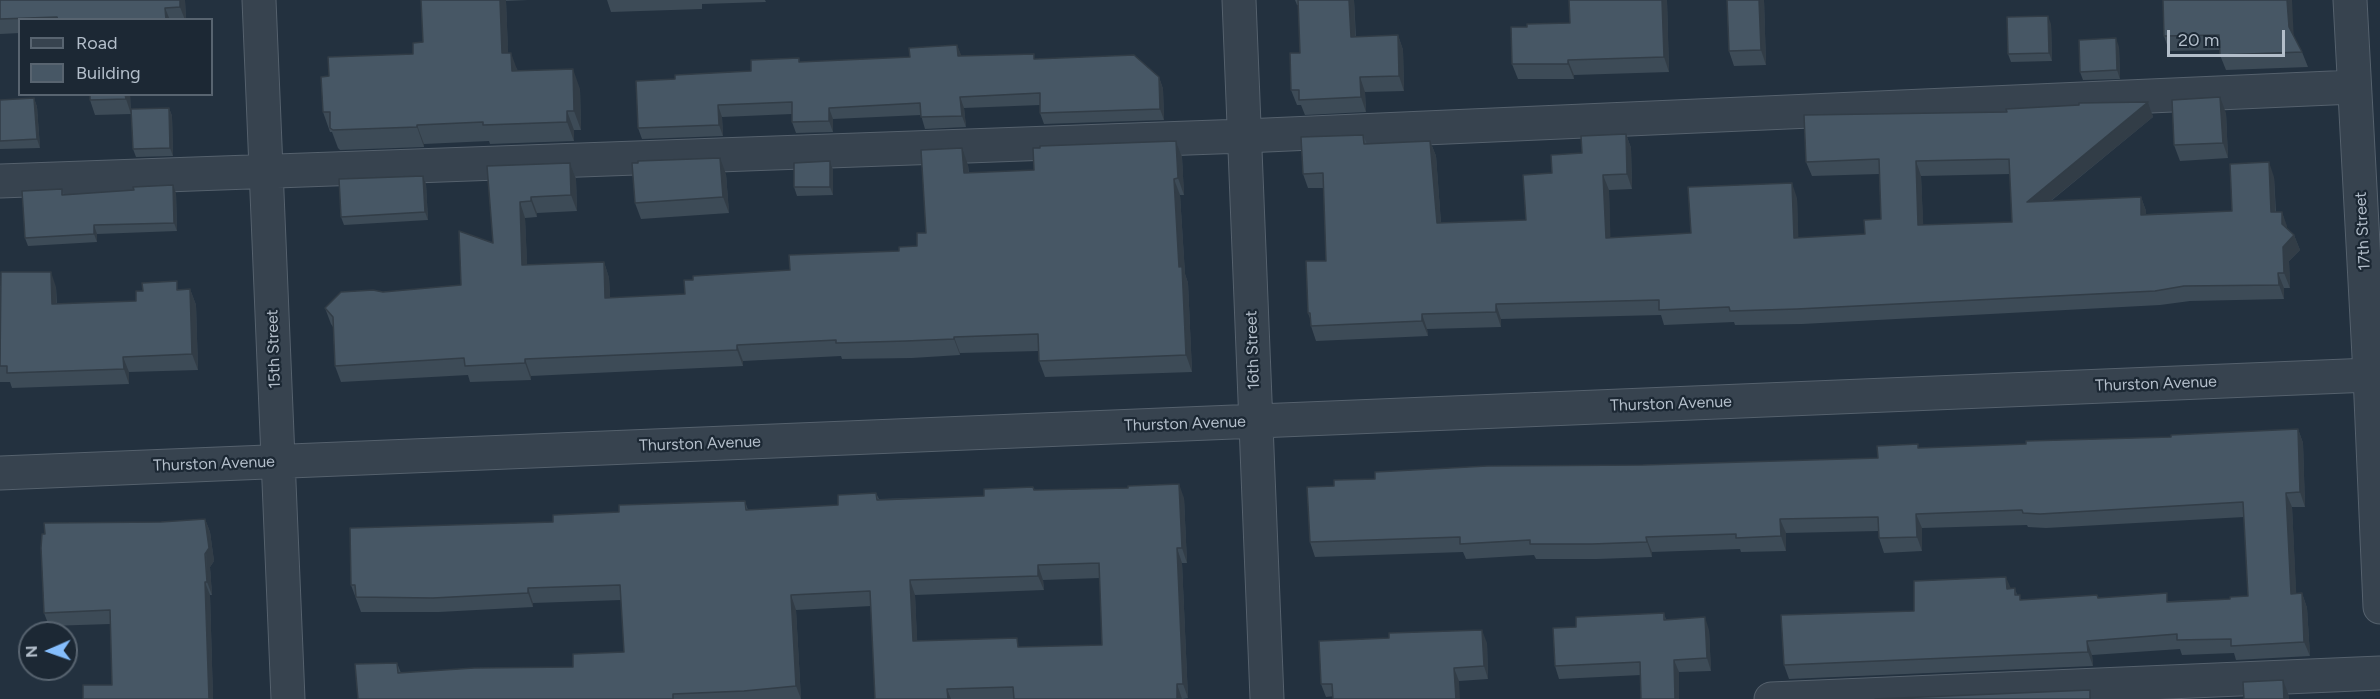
<!DOCTYPE html>
<html>
<head>
<meta charset="utf-8">
<style>
  body { margin:0 }
  #map { position:relative; width:2380px; height:699px; overflow:hidden; background:#23313f; font-family:Figtree,sans-serif }
  canvas { display:block }
  .legend { position:absolute; left:18px; top:18px; width:195px; height:78px; box-sizing:border-box; background:#1c2834; border:2px solid #586470; margin:0; padding:8px 10px; list-style:none; font-size:18px; color:#b3beca }
  .legend li { display:flex; align-items:center; gap:12px; height:30px }
  .legend b { width:30px; border:2px solid #586470 }
  .north { position:absolute; left:18px; top:621px; width:60px; height:60px; box-sizing:border-box; background:#1c2834; border:2px solid #586470; border-radius:50%; rotate:268deg; font-size:16px; font-weight:700; line-height:24px; text-align:center; color:#b3beca }
  .north::after { content:''; display:block; margin:auto; width:21px; height:27px; background:#85befd; clip-path:polygon(50% 0,100% 100%,50% 72%,0 100%) }
  .scale { position:absolute; left:2167px; top:30px; width:118px; height:27px; box-sizing:border-box; border:3px solid #b3beca; border-top:0; padding-left:8px; font-size:18px; line-height:21px; white-space:nowrap; color:#b3beca; -webkit-text-stroke:4px #1c2834; paint-order:stroke }
</style>
</head>
<body>
<div id="map">
<canvas width="2380" height="699"></canvas>
<ul class="legend">
<li><b style="height:8px;background:#37434f"></b>Road</li>
<li><b style="height:16px;background:#475765"></b>Building</li>
</ul>
<div class="north">N</div>
<div class="scale">20 m</div>
</div>
<script>
const ctx = document.querySelector('canvas').getContext('2d');
ctx.lineJoin = 'round';
const poly = rows => new Path2D(rows.map(r => 'M' + r).join(''));
function stroke(path, color, width, dash) { ctx.strokeStyle = color; ctx.lineWidth = width; ctx.lineCap = dash ? 'butt' : 'round'; ctx.setLineDash(dash || []); ctx.stroke(path); }
function fillPath(path, color) { ctx.fillStyle = color; ctx.fill(path, 'evenodd'); }
function label(font, color, halo, rows, align = 'center') {
  ctx.font = font + ' Figtree,sans-serif'; ctx.lineWidth = 4.5; ctx.setLineDash([]); ctx.textBaseline = 'middle'; ctx.strokeStyle = halo; ctx.fillStyle = color; for (const [text, x, y, turn = 0] of rows) {
    ctx.save(); ctx.translate(x, y); ctx.rotate((+turn || 0) * Math.PI / 180); ctx.textAlign = isNaN(turn) ? turn : align; if (halo) ctx.strokeText(text, 0, 0); ctx.fillText(text, 0, 0); ctx.restore();
  }
}
const minor = poly([
  [259,0,288,699],
  [1239,0,1267,699],
  [2350,0,2370,375,2380,607],
  [0,181,1244,136,2354,87],
  [0,473,2370,375],
  [1771,699,2380,673]
]);
const wall = poly([
  [0,0,185,0,186,20,20,20,20,33,0,34],
  [421,0,528,0,506,1,508,53,518,71,580,89,581,130,574,130,574,141,490,144,489,141,424,144,424,147,340,150,338,148,332,132,330,132,323,112,329,76,413,54,423,42],
  [607,0,765,0,766,2,702,4,702,9,611,12],
  [1295,0,1354,0,1356,37,1398,35,1403,50,1404,91,1365,92,1366,112,1305,115,1301,105,1297,105,1291,90,1300,53,1298,5,1297,5],
  [1667,0,1669,72,1574,75,1574,79,1518,79,1512,64,1527,27,1570,23],
  [1764,0,1766,65,1734,66,1729,51],
  [2163,0,2294,37,2302,52,2308,67,2226,70,2220,55,2220,50,2169,51,2164,36],
  [2051,24,2052,61,2011,62,2008,54],
  [957,45,961,56,1036,59,1159,77,1163,89,1164,120,1044,124,1040,113,1040,105,964,108,966,127,925,129,921,115,833,119,833,132,796,133,792,122,792,114,722,117,723,136,642,139,638,128,675,79,751,71,799,58,800,62,910,57],
  [2119,47,2120,79,2083,80,2080,72],
  [130,94,131,114,95,115,90,100],
  [34,98,37,107,40,148,0,149,0,100],
  [2148,102,2153,117,2051,201,2141,197,2146,211,2146,214,2232,211,2274,177,2276,212,2282,212,2287,229,2294,235,2300,250,2289,261,2290,288,2284,288,2284,299,2190,301,2160,305,1802,324,1735,325,1734,322,1664,325,1661,315,1501,319,1501,327,1427,329,1428,336,1316,341,1311,326,1311,321,1308,313,1326,261,1324,188,1308,188,1303,174,1363,135,1367,144,1430,141,1436,156,1441,223,1526,220,1552,173,1582,153,1626,134,1631,148,1632,189,1609,190,1610,238,1691,233,1797,198,1798,238,1865,234,1881,219,1879,174,1812,176,1806,162,2007,112],
  [2010,174,2012,222,1923,225,1921,176],
  [169,108,172,116,173,156,136,157,133,149],
  [2226,113,2228,158,2180,161,2174,145],
  [1176,141,1182,157,1184,195,1180,195,1185,274,1188,283,1192,372,1045,377,1039,361,1039,351,960,353,960,355,912,358,842,359,841,356,743,361,743,366,531,376,531,380,470,382,468,375,341,382,335,366,333,327,331,324,325,308,383,292,461,285,493,243,487,166,570,163,576,179,577,211,537,213,537,217,525,218,527,265,604,262,609,278,610,298,685,294,693,280,790,270,899,251,917,246,968,165,969,173,1034,170],
  [830,161,833,170,833,195,797,196,794,187],
  [726,174,729,213,641,219,635,203],
  [423,176,426,184,428,220,344,225,341,217],
  [62,189,64,195,176,193,177,231,97,234,97,242,28,246,25,238],
  [0,286,56,287,57,304,136,301,180,290,190,289,196,305,198,370,129,372,129,384,12,388,10,382,0,382],
  [2298,429,2303,443,2305,507,2292,507,2296,594,2302,593,2307,608,2310,656,2236,660,2234,653,2182,655,2180,649,2092,655,2093,666,1789,679,1784,665,1914,611,2011,588,2015,588,2017,595,2022,600,2097,595,2099,598,2170,601,2230,599,2248,596,2244,517,2046,528,2028,527,2027,525,1922,528,1922,551,1884,553,1879,538,1879,531,1786,533,1786,551,1741,552,1740,549,1652,552,1652,557,1597,559,1536,559,1534,555,1466,559,1463,552,1315,557,1310,542,1334,486,1375,479,1643,465,1878,458,1919,448,2026,444,2171,437],
  [1033,487,1035,490,1184,498,1187,563,1182,563,1188,698,1182,699,875,699,871,606,796,610,801,699,358,699,397,663,401,673,573,667,624,652,621,600,533,603,533,607,439,612,361,612,351,585,553,522,619,512,745,501,748,510,838,505,876,493,879,499,984,496],
  [1100,578,1102,645,1021,647,917,641,915,595,1044,590,1043,580],
  [205,519,210,532,214,561,210,567,212,595,210,595,213,699,83,699,112,685,110,624,49,626,44,613,161,522],
  [1664,613,1666,620,1709,630,1711,671,1679,672,1679,699,1641,699,1641,675,1559,679,1555,666,1576,627],
  [1389,638,1487,643,1488,679,1459,681,1326,697,1321,684]
]);
const shadedWall = poly([
  [180,0,185,0,186,20,185,20,180,7],
  [500,0,506,0,506,1,509,73,502,53],
  [1349,0,1354,0,1356,52,1351,37],
  [1662,0,1667,0,1669,72,1664,57],
  [1759,0,1764,0,1766,65,1761,50],
  [2287,0,2292,0,2294,42,2289,27],
  [165,8,170,20,166,20],
  [2048,16,2051,24,2052,61,2049,53],
  [1398,35,1403,50,1404,91,1399,76],
  [2116,38,2119,47,2120,79,2117,70],
  [957,45,962,57,958,56],
  [511,53,518,72,512,71],
  [1568,60,1574,75,1574,79,1568,64],
  [573,69,580,89,581,130,574,111],
  [1159,77,1163,89,1164,120,1160,109],
  [1360,77,1365,92,1366,112,1361,97],
  [125,94,130,94,131,114,126,99],
  [960,97,964,108,966,127,962,116],
  [2220,97,2226,113,2228,158,2223,143],
  [34,98,37,107,40,148,37,139],
  [2148,102,2153,117,2032,216,2027,202],
  [718,105,722,117,723,136,719,125],
  [169,108,172,116,173,156,170,148],
  [829,108,833,119,833,132,829,121],
  [567,111,574,130,574,141,567,122],
  [417,125,424,144,424,147,417,127],
  [1626,134,1631,148,1632,189,1627,174],
  [1176,141,1182,157,1184,195,1178,178],
  [1430,141,1436,156,1442,238,1437,223],
  [962,148,968,165,970,189,964,173],
  [720,158,726,174,729,213,723,197],
  [830,161,833,170,833,195,830,187],
  [1916,161,1921,176,1924,240,1918,225],
  [2269,162,2274,177,2276,227,2271,212],
  [570,163,576,179,577,211,571,195],
  [1603,175,1609,190,1611,253,1606,238],
  [423,176,426,184,428,220,425,212],
  [1174,179,1180,195,1185,274,1188,283,1192,372,1186,355,1179,267],
  [1792,183,1797,198,1799,253,1794,238],
  [173,185,176,193,177,231,174,223],
  [531,197,537,213,537,217,531,201],
  [2141,197,2146,211,2147,229,2141,215],
  [520,202,525,218,528,282,522,265],
  [2282,212,2287,226,2288,239,2282,224],
  [94,225,97,234,97,242,94,234],
  [2294,235,2300,250,2289,261,2290,288,2284,273,2283,247],
  [604,262,609,278,611,315,605,298],
  [51,272,56,287,57,320,52,304],
  [2278,273,2284,288,2284,299,2279,285],
  [190,289,196,305,198,370,192,354],
  [1496,304,1501,319,1501,327,1496,312],
  [1422,314,1427,329,1428,336,1422,321],
  [954,337,960,353,960,355,954,339],
  [737,345,743,361,743,366,737,350],
  [123,357,129,372,129,384,124,369],
  [525,359,531,376,531,380,525,363],
  [2298,429,2303,443,2305,507,2300,492],
  [1179,484,1184,498,1187,563,1182,548],
  [2286,493,2292,507,2297,608,2291,594],
  [1916,514,1922,528,1922,551,1917,537],
  [205,519,210,532,214,561,210,567,212,595,207,582],
  [1780,519,1786,533,1786,551,1781,536],
  [1646,537,1652,552,1652,557,1647,542],
  [1177,548,1182,563,1188,698,1183,684],
  [1038,565,1043,580,1044,590,1038,576],
  [2006,577,2012,591,2007,589],
  [910,580,915,595,918,656,913,641],
  [205,582,210,595,213,699,209,699],
  [528,588,533,603,533,607,528,593],
  [2302,593,2307,608,2310,656,2304,642],
  [791,595,796,610,801,699,796,686],
  [1705,617,1709,630,1711,671,1707,658],
  [1482,630,1487,643,1488,679,1484,666],
  [2087,641,2092,655,2093,666,2088,652],
  [1674,660,1679,672,1679,699,1675,699],
  [1454,668,1459,681,1460,699,1456,699],
  [2283,680,2289,696,2289,699,2284,699],
  [1177,684,1182,699,1177,699],
  [947,689,951,699,948,699]
]);
const building = poly([
  [0,0,180,0,180,7,165,8,166,20,58,20,57,17,0,19,0,0],
  [421,0,500,0,502,53,511,53,512,71,573,69,574,111,567,111,567,122,483,125,483,122,417,125,417,127,333,130,330,128,330,112,323,112,321,77,329,76,328,57,413,54,413,43,423,42,421,0],
  [1298,0,1349,0,1351,37,1398,35,1399,76,1360,77,1361,97,1299,100,1299,90,1291,90,1290,53,1300,53,1298,0],
  [1569,0,1662,0,1664,57,1568,60,1568,64,1512,64,1511,27,1527,27,1527,24,1570,23,1569,0],
  [1727,0,1759,0,1761,50,1729,51,1727,0],
  [2163,0,2287,0,2289,27,2302,52,2220,55,2219,35,2164,36,2163,0],
  [2048,16,2049,53,2008,54,2007,17,2048,16],
  [2116,38,2117,70,2080,72,2079,40,2116,38],
  [957,45,958,56,1034,54,1034,59,1134,55,1159,77,1160,109,1040,113,1040,93,960,97,962,116,921,117,920,103,829,108,829,121,792,122,792,102,718,105,719,125,638,128,636,81,675,79,675,75,751,71,751,60,799,58,799,62,910,57,909,48,957,45],
  [90,94,125,94,126,99,90,100,90,94],
  [2220,97,2223,143,2174,145,2172,100,2220,97],
  [34,98,37,139,0,141,0,100,34,98],
  [2148,102,2027,202,2141,197,2141,215,2232,211,2230,164,2269,162,2271,212,2282,212,2282,224,2294,235,2283,247,2284,273,2278,273,2279,285,2184,286,2155,291,1797,309,1730,311,1729,307,1659,310,1659,300,1496,304,1496,312,1422,314,1422,321,1311,326,1310,313,1308,313,1306,261,1326,261,1323,173,1303,174,1301,137,1363,135,1364,144,1430,141,1437,223,1526,220,1523,175,1552,173,1551,155,1582,153,1581,136,1626,134,1627,174,1603,175,1606,238,1691,233,1688,187,1792,183,1794,238,1865,234,1864,220,1881,219,1879,159,1806,162,1804,115,2007,112,2006,109,2079,105,2079,103,2148,102],
  [2009,159,2012,222,1918,225,1916,161,2009,159],
  [169,108,170,148,133,149,131,109,169,108],
  [1176,141,1178,178,1174,179,1179,267,1182,266,1186,355,1039,361,1038,334,954,337,954,339,906,341,836,343,836,340,737,345,737,350,525,359,525,363,465,366,464,358,335,366,333,317,325,308,341,292,373,290,383,292,461,285,459,231,493,243,487,166,570,163,571,195,531,197,531,201,520,202,522,265,604,262,605,298,685,294,684,280,693,280,693,276,790,270,789,255,899,251,899,247,917,246,917,233,926,233,921,150,962,148,964,173,1034,170,1033,148,1040,148,1040,146,1176,141],
  [720,158,723,197,635,203,632,163,638,163,638,161,720,158],
  [830,161,830,187,794,187,794,163,830,161],
  [423,176,425,212,341,217,339,179,423,176],
  [173,185,174,223,94,225,94,234,25,238,22,191,62,189,62,195,134,190,133,187,173,185],
  [1,272,51,272,52,304,136,301,136,291,143,291,142,283,177,281,177,290,190,289,192,354,123,357,124,369,7,373,7,366,0,366,1,272],
  [2298,429,2300,492,2286,493,2291,594,2302,593,2304,642,2231,646,2231,639,2177,640,2177,634,2087,641,2088,652,1784,665,1781,615,1914,611,1914,581,2006,577,2007,589,2015,588,2015,595,2020,595,2020,600,2097,595,2098,598,2167,593,2167,602,2230,599,2230,597,2248,596,2243,502,2040,514,2023,513,2022,510,1916,514,1917,537,1879,538,1878,517,1780,519,1781,536,1736,538,1736,534,1646,537,1647,542,1592,544,1530,544,1530,540,1460,544,1460,537,1310,542,1307,487,1334,486,1334,480,1375,479,1375,472,1487,466,1643,465,1878,458,1877,446,1918,444,1918,448,2026,444,2026,441,2171,437,2171,435,2298,429],
  [1179,484,1182,548,1177,548,1183,684,1177,684,1177,699,1014,699,1013,687,947,689,948,699,875,699,870,591,791,595,796,686,744,691,673,694,673,699,358,699,355,664,397,663,398,673,474,668,573,667,573,654,624,652,620,585,528,588,528,593,433,598,356,597,355,585,351,585,350,528,553,522,553,515,619,512,619,505,745,501,746,510,838,505,838,495,876,493,877,500,984,496,984,489,1033,487,1034,490,1128,488,1128,486,1179,484],
  [1099,563,1102,645,1018,647,1017,638,913,641,910,580,1038,576,1038,565,1099,563],
  [205,519,209,548,205,554,207,582,205,582,209,699,83,699,83,685,112,685,110,610,44,613,41,548,42,534,45,534,44,523,161,522,205,519],
  [1664,613,1664,620,1705,617,1707,658,1674,660,1675,699,1641,699,1640,662,1555,666,1553,628,1576,627,1576,617,1664,613],
  [1482,630,1484,666,1454,668,1456,699,1333,699,1332,684,1321,684,1319,641,1389,638,1389,633,1482,630],
  [2283,680,2284,699,2244,699,2243,682,2283,680],
  [2090,690,2090,699,1875,699,2090,690]
]);
const streetNames = [
  ["17th Street",2363,231,-93],
  ["15th Street",274,349,-92],
  ["16th Street",1253,350,-92],
  ["Thurston Avenue",2156,384,-2],
  ["Thurston Avenue",1671,404,-2],
  ["Thurston Avenue",1185,424,-2],
  ["Thurston Avenue",700,444,-2],
  ["Thurston Avenue",214,464,-2]
];
stroke(minor, '#55616d', 35);
stroke(minor, '#37434f', 33);
fillPath(wall, '#3d4b57');
fillPath(shadedWall, '#323d47');
fillPath(building, '#475765');
stroke(building, '#323d47', 1.5);
label('16px', '#b3beca', '#1c2834', streetNames);
</script>
</body>
</html>
